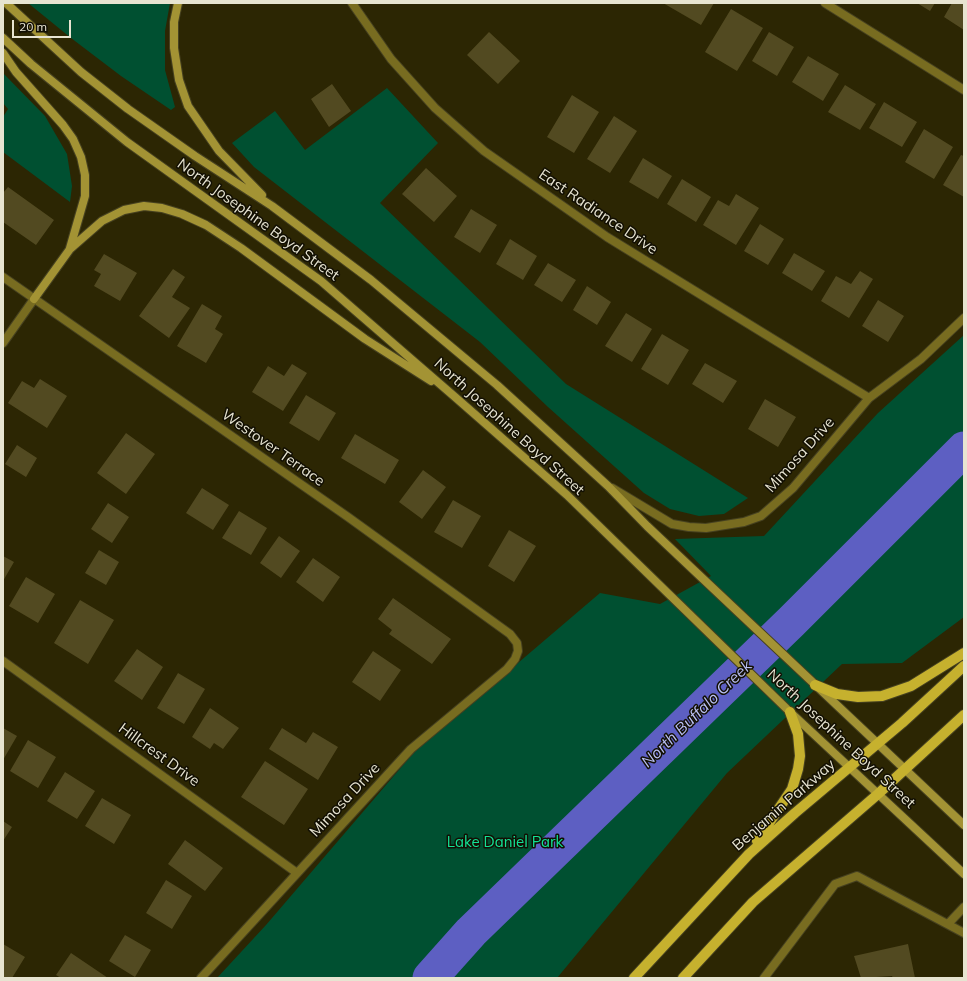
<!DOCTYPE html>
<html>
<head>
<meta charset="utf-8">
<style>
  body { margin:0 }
  #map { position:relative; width:967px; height:981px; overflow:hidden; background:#2c2603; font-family:Mulish,sans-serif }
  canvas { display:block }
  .frame { position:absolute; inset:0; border:4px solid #e7e4d1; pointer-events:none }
  .scale { position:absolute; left:12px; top:20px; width:59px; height:18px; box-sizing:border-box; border:2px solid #e7e4d1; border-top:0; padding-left:5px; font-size:12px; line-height:14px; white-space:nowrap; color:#e7e4d1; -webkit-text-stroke:3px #120f03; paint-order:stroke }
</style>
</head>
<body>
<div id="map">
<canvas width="967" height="981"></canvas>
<div class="frame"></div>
<div class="scale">20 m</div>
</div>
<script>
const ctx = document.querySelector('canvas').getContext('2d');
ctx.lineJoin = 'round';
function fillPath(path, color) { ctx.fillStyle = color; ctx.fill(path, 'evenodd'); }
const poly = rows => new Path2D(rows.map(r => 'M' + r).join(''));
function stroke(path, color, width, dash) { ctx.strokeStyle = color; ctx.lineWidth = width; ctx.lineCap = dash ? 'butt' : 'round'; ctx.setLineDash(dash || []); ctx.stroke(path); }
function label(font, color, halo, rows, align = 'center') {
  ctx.font = font + ' Mulish,sans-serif'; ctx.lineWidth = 3; ctx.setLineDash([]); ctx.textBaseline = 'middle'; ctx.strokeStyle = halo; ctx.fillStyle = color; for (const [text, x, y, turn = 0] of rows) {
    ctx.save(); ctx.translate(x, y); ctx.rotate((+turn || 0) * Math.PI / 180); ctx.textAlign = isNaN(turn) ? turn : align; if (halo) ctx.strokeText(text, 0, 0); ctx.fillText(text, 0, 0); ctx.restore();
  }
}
const green = poly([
  [28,3,170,3,165,31,165,70,175,107,171,110,121,76,71,38],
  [3,73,45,116,67,154,72,186,70,202,3,152,3,117,8,109,3,103],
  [387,88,438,143,380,203,566,384,748,498,724,514,699,516,670,509,644,493,548,407,480,342,254,167,232,143,275,111,305,150],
  [964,335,964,617,902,663,842,664,727,773,557,978,217,978,266,925,416,750,600,593,660,604,711,576,675,539,764,536,878,413]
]);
const river = poly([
  [430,978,471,932,791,622,964,449]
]);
const building = poly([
  [663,3,714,3,701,25],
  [917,3,935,3,930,11],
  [952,3,964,3,964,30,944,17],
  [731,9,763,28,737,71,705,52],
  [489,32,520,61,498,84,467,55],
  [769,32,794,47,777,76,752,61],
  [808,56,839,74,823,101,792,82],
  [332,84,351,111,329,127,311,99],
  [845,85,876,104,860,130,828,112],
  [572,95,599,112,574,153,547,137],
  [884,102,917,122,902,147,869,128],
  [614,116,637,131,610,173,587,159],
  [924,129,953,147,934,179,905,162],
  [961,155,964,156,964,197,943,185],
  [643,158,672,176,658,199,629,182],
  [426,168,457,196,434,222,402,194],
  [682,179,711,197,696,222,667,204],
  [8,187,54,220,36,245,3,222,3,193],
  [736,194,759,208,736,245,703,225,718,200,729,206],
  [471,209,497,225,480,253,454,237],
  [760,224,784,239,768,265,744,251],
  [510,239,537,256,523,280,496,264],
  [794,253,825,271,812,291,782,273],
  [104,254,137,273,120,301,94,286,101,274,94,270],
  [548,263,576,280,562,302,534,285],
  [173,269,185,277,172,297,190,308,169,338,139,316],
  [860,271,873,279,849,318,821,301,836,276,851,284],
  [587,286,611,302,597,325,573,310],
  [878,300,904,316,888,342,862,326],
  [202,304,222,316,215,329,223,334,206,363,177,346],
  [626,313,652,329,632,362,605,346],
  [662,334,689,350,668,385,641,369],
  [705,363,737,381,723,403,692,384],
  [292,364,307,373,283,411,252,392,268,366,284,376],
  [40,379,67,396,47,428,8,403,22,381,34,388],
  [306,395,336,413,319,441,289,423],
  [765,399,796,417,778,447,748,429],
  [126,433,155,454,126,494,97,473],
  [355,434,399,460,385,484,341,458],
  [17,445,37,458,26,477,5,464],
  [423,470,446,487,422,519,399,502],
  [202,488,229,505,213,530,186,513],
  [453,500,481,516,462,548,434,532],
  [108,503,129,517,112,543,91,529],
  [239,511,267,528,251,555,222,538],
  [509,530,536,546,514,582,488,566],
  [279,536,300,551,281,578,260,563],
  [99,550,119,562,106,585,85,573],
  [3,556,14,562,3,581],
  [313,558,340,577,323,602,296,582],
  [26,577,55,594,38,623,9,606],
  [393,598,451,639,432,664,389,634,392,630,378,619],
  [80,600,114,620,88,664,54,643],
  [137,649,163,667,142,700,114,681],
  [373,651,401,670,380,701,352,682],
  [178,673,205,689,184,724,157,708],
  [210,708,239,728,223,749,214,743,210,749,192,737],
  [3,728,17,736,3,760],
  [282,728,306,743,313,732,338,747,318,780,269,749],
  [28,740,56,757,38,788,10,771],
  [265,761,308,789,284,825,241,797],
  [65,772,95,791,77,819,47,801],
  [102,798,131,815,114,844,85,826],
  [3,821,12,827,3,841],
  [185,840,223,868,205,891,168,864],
  [166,880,192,896,172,929,146,913],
  [125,935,151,950,135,977,109,961],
  [3,944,25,957,12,978,3,978],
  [908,944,915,978,893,978,892,976,861,978,854,956],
  [71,953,108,978,61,978,56,975]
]);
const minor = poly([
  [352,3,391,59,435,108,484,151,607,237,869,398],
  [825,3,964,90],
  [3,277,348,517,510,634,517,643,518,651,515,659,507,669,411,749,201,978],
  [3,343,34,299],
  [612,488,672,524,689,527,706,528,744,522,761,516,793,488,869,398,921,359,964,318],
  [3,661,297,873],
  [948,924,964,907],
  [764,978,835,884,857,876,964,933]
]);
const secondary = poly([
  [6,3,81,72,128,109,195,156,272,206,371,280,497,385,608,486,647,526,964,825],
  [178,3,174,22,174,48,179,80,188,106,219,151,262,195],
  [3,38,31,64,127,142,321,281,455,397,567,495,790,712,964,874],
  [3,53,16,72,63,125,73,139,81,157,85,175,85,196,70,248],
  [34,299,70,249,102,221,124,210,144,206,162,208,182,214,206,225,241,248,365,339,431,381]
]);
const primary = poly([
  [815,685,837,694,858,697,882,696,911,686,964,653],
  [757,841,792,789,798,769,800,756,798,734,790,712],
  [634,978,749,854,795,813,902,723,964,666],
  [683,978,753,902,878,794,964,715]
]);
const streetNames = [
  ["East Radiance Drive",598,212,34],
  ["North Josephine Boyd Street",258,220,36],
  ["North Josephine Boyd Street",509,427,42],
  ["Westover Terrace",273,448,35],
  ["Mimosa Drive",800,455,-48],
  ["North Josephine Boyd Street",841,739,43],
  ["Hillcrest Drive",159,755,36],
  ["Mimosa Drive",345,800,-47],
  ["Benjamin Parkway",784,805,-41]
];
const parkNames = [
  ["Lake Daniel Park",505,842]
];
const waterNames = [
  ["North Buffalo Creek",697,714,-44]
];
fillPath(green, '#005031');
stroke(river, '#5d5fc2', 35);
fillPath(building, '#524a21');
stroke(minor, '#464120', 10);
stroke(secondary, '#464120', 10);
stroke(primary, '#464120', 12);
stroke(minor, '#786c20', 8);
stroke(secondary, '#a39334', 8);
stroke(primary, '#c6b12e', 10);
label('15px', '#e7e4d1', '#120f03', streetNames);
label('15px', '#13e295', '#120f03', parkNames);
label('italic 16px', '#bac0f3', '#120f03', waterNames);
</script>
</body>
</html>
